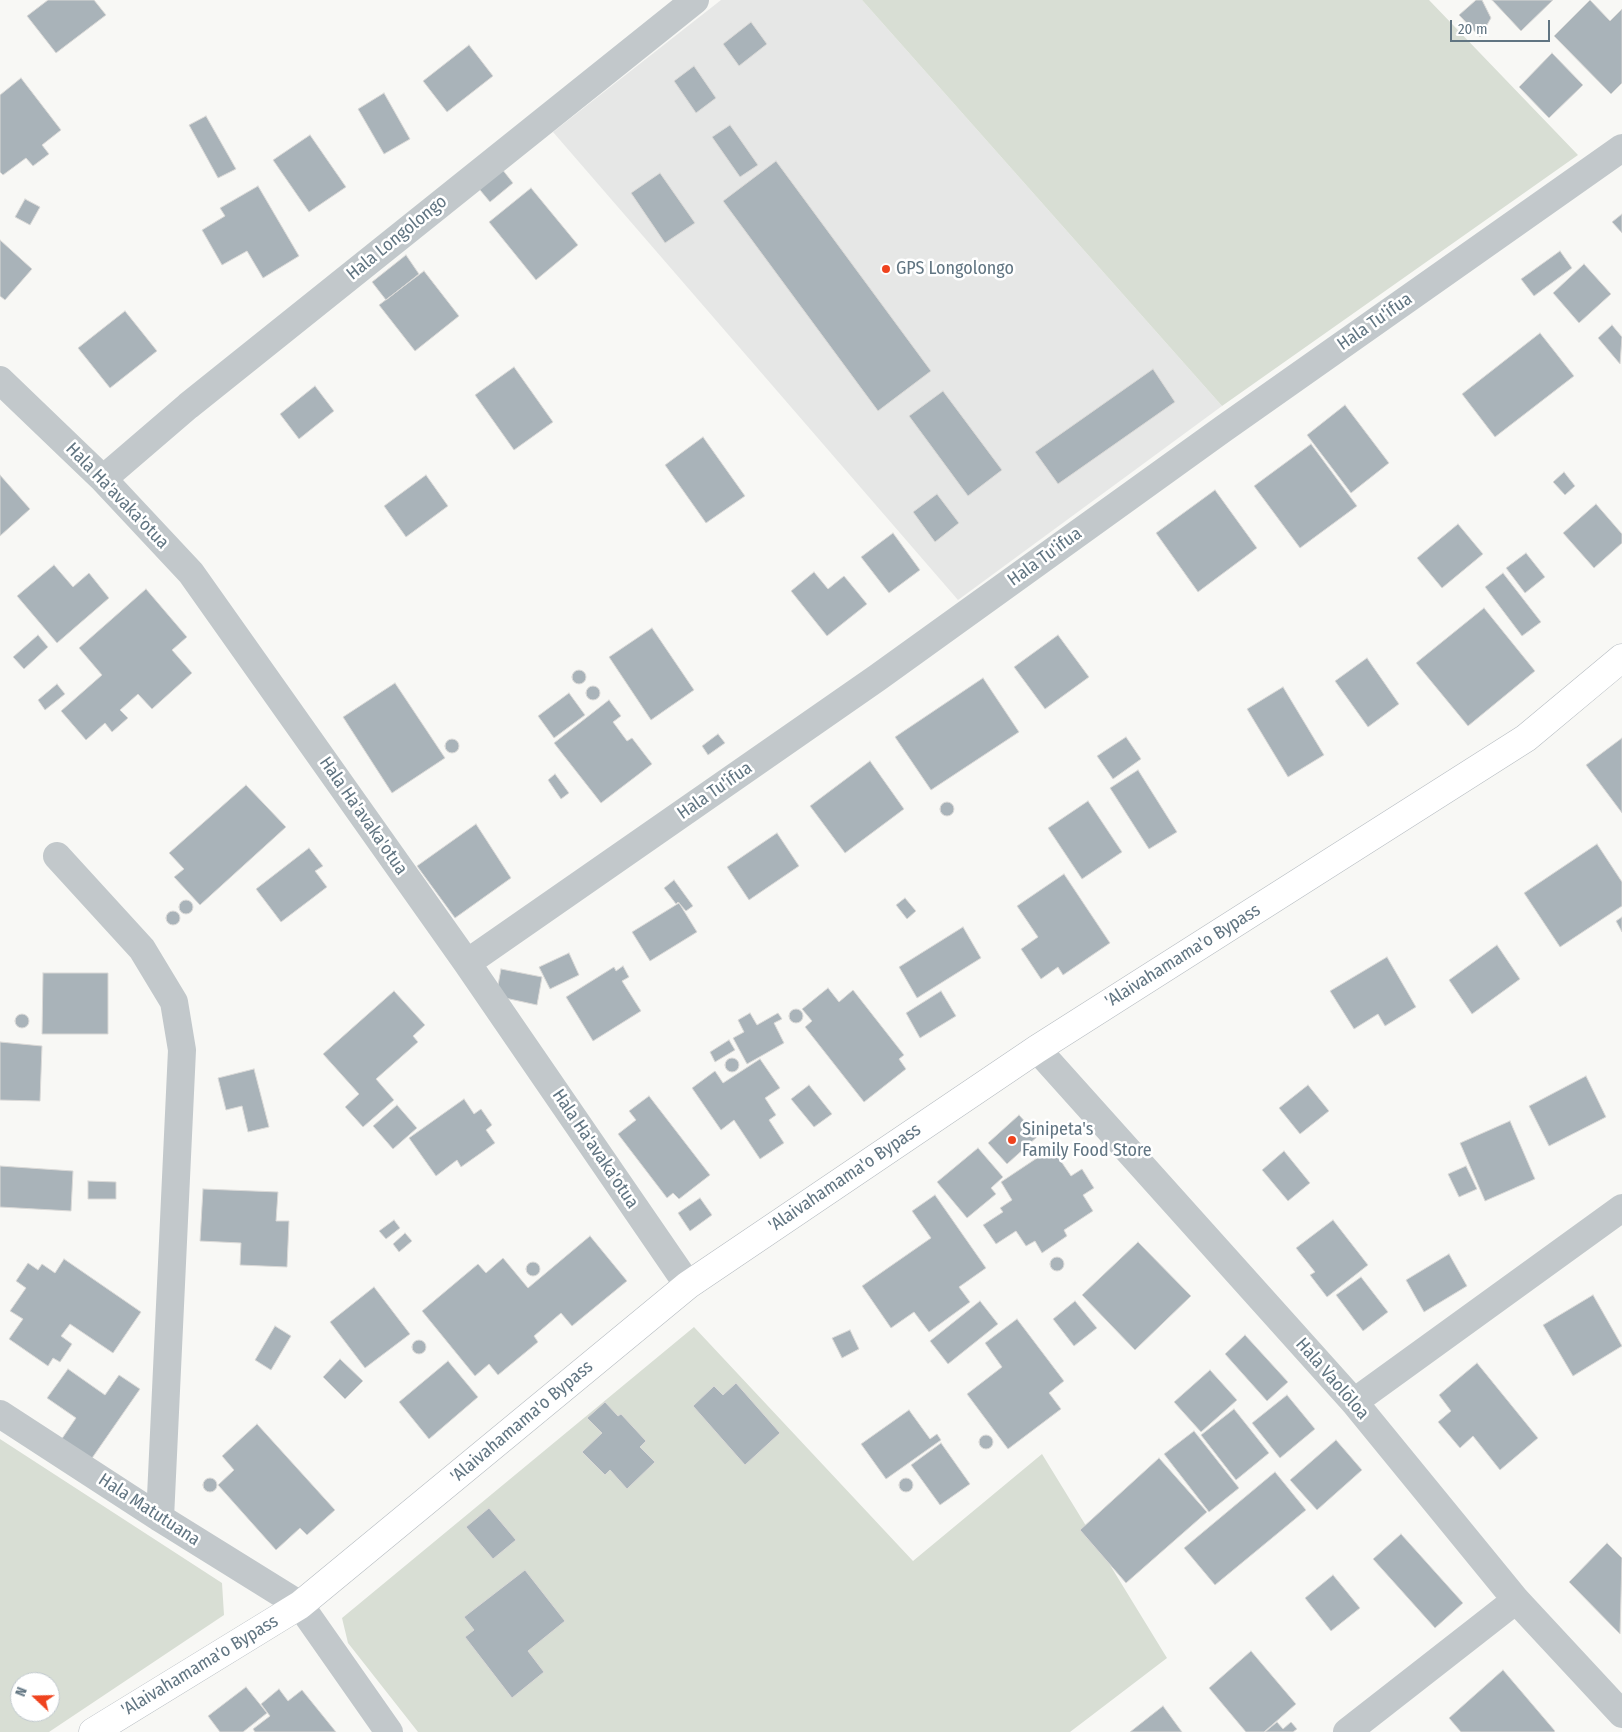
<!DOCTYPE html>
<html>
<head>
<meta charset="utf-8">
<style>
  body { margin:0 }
  #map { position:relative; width:1622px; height:1732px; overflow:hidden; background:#f8f8f5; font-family:"Fira Sans Condensed",sans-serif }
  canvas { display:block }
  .north { position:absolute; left:10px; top:1672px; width:50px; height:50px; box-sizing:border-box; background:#fff; border:1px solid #c0c8cd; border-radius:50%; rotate:291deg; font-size:14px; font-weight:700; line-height:20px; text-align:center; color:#617582 }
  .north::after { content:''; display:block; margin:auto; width:18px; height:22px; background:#ef431e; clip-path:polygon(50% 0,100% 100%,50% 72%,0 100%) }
  .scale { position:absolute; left:1450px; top:20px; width:100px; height:22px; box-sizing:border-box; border:2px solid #617582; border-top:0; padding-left:6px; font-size:15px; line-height:18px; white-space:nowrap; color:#617582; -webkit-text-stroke:4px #fff; paint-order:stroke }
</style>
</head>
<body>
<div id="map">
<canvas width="1622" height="1732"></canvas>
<div class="north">N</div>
<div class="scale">20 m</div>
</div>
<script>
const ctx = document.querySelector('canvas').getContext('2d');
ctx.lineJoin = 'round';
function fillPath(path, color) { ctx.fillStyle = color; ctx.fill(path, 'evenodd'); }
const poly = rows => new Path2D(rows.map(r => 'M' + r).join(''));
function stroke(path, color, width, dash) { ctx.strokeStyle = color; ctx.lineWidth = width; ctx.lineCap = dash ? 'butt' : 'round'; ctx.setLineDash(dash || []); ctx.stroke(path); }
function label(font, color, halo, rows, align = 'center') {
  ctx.font = font + ' "Fira Sans Condensed",sans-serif'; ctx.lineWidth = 5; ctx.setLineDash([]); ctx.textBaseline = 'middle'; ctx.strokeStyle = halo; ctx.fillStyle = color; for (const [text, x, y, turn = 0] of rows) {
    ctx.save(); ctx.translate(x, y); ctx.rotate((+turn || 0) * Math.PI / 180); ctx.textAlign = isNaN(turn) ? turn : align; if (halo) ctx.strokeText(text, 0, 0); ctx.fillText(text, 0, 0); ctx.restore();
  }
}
const built = poly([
  [721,0,862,0,1222,406,958,600,553,132]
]);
const green = poly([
  [862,0,1429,0,1578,155,1222,406],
  [694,1327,913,1561,1042,1454,1167,1658,1070,1732,418,1732,348,1643,342,1618],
  [0,1439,222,1583,224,1615,49,1732,0,1732],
  [20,1682,50,1682,50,1712,20,1712]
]);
const building = poly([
  [48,0,94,0,106,15,56,53,27,16,48,0],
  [1476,0,1482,0,1491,18,1480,37,1459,15,1476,0],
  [1492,0,1553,0,1521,31,1492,0],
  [1590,0,1610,21,1622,9,1622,83,1611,94,1554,36,1590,0],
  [751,22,767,44,739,66,723,44,751,22],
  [469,45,493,76,447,112,423,81,469,45],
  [1552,53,1583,85,1549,118,1519,87,1552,53],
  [694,66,716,98,696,113,674,81,694,66],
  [21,78,61,130,42,145,49,154,33,166,26,158,3,175,0,172,0,95,21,78],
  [384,93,410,139,384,154,358,109,384,93],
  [206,116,236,169,218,178,189,125,206,116],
  [730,125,758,165,740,177,712,137,730,125],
  [310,135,346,187,309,212,273,160,310,135],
  [776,161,931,371,878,411,723,201,776,161],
  [498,164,513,183,490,202,475,184,498,164],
  [660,173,695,223,665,243,631,193,660,173],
  [258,186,299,256,263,278,247,251,222,265,202,230,225,216,220,208,258,186],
  [531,188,578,245,536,280,489,222,531,188],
  [25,199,40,207,30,225,15,217,25,199],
  [1622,214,1622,233,1612,222,1622,214],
  [0,240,32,269,5,300,0,296,0,240],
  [1560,251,1572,268,1534,296,1521,279,1560,251],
  [406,255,419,274,386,300,372,282,406,255],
  [1584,264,1611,294,1579,323,1553,293,1584,264],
  [424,271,459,316,415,351,379,305,424,271],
  [125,311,157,351,110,388,78,348,125,311],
  [1612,325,1622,337,1620,364,1598,338,1612,325],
  [1540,333,1574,376,1495,437,1462,394,1540,333],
  [514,367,553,422,514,450,475,395,514,367],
  [1153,369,1175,402,1058,484,1035,452,1153,369],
  [315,386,334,411,299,439,280,414,315,386],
  [943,391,1002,470,968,496,909,416,943,391],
  [1345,405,1389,463,1351,493,1307,435,1345,405],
  [703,437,745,496,706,523,665,465,703,437],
  [1311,444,1357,506,1300,548,1254,486,1311,444],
  [1564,472,1575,486,1565,495,1553,482,1564,472],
  [0,475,30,509,0,536,0,475],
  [426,475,448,506,406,537,384,506,426,475],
  [1215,490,1257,548,1198,592,1156,533,1215,490],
  [937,494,959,523,935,542,913,512,937,494],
  [1596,504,1622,534,1622,543,1594,568,1563,533,1596,504],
  [1458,524,1483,554,1442,588,1417,558,1458,524],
  [893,533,920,570,889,593,861,557,893,533],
  [1526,553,1545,577,1525,593,1506,568,1526,553],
  [54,565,73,587,89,573,109,598,57,643,17,596,54,565],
  [814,572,828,589,844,576,867,604,827,636,791,591,814,572],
  [1503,573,1541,622,1522,636,1485,587,1503,573],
  [146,589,187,637,172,650,192,673,152,709,138,694,120,710,128,718,112,732,105,723,86,740,61,711,102,675,79,648,146,589],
  [1484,608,1535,671,1468,726,1416,663,1484,608],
  [652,628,694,690,651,720,609,657,652,628],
  [38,635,48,647,24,669,13,657,38,635],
  [1058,635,1089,677,1045,709,1014,667,1058,635],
  [1367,658,1399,704,1368,727,1335,681,1367,658],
  '572 677a7 7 0 1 1 14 0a7 7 0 1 1-14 0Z',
  [983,678,1019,732,931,790,895,737,983,678],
  [395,683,445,758,392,793,343,717,395,683],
  [57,684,65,694,45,710,38,700,57,684],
  '586 693a7 7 0 1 1 14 0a7 7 0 1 1-14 0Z',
  [1283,687,1324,755,1288,777,1247,709,1283,687],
  [569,693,585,715,554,738,538,716,569,693],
  [609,700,621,716,613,722,627,741,632,738,652,764,601,803,554,743,609,700],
  [718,734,725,743,708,755,702,746,718,734],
  [1126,737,1141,759,1113,779,1097,756,1126,737],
  [1622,738,1622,813,1586,765,1622,738],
  '445 746a7 7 0 1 1 14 0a7 7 0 1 1-14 0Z',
  [870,761,904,809,845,853,810,806,870,761],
  [1138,770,1177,832,1149,849,1110,788,1138,770],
  [555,774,569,793,561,799,548,780,555,774],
  [246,785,286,827,200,905,174,877,184,869,169,853,246,785],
  [1088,801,1122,852,1082,879,1048,828,1088,801],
  '940 809a7 7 0 1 1 14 0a7 7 0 1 1-14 0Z',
  [476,824,511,878,455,918,417,866,476,824],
  [777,833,799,866,749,900,727,867,777,833],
  [1597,844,1622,882,1622,906,1560,947,1524,893,1597,844],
  [309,848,323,866,315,871,327,887,281,922,256,889,309,848],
  [1064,874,1110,943,1063,975,1058,967,1041,979,1021,949,1038,937,1017,906,1064,874],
  [674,880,693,906,686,911,678,902,676,904,664,888,674,880],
  [905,898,916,911,907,919,896,905,905,898],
  '179 907a7 7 0 1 1 14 0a7 7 0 1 1-14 0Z',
  [679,903,697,932,650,961,632,932,679,903],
  '166 918a7 7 0 1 1 14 0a7 7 0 1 1-14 0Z',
  [1622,917,1622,932,1616,921,1622,917],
  [963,927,981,958,917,998,899,967,963,927],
  [1497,945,1520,979,1472,1014,1449,980,1497,945],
  [569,953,579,975,550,989,539,967,569,953],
  [1387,957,1416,1007,1385,1026,1378,1014,1354,1029,1330,991,1387,957],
  [623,966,629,977,622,981,641,1011,593,1041,566,997,614,967,616,971,623,966],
  [501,969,542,977,537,1005,496,996,501,969],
  [43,973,108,973,108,1034,42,1034,43,973],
  [828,988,839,1002,853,990,904,1055,899,1059,906,1069,864,1102,805,1027,812,1021,802,1009,828,988],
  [394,991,425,1025,413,1036,418,1042,376,1079,394,1100,363,1127,345,1107,359,1094,323,1054,394,991],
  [941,991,956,1016,920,1038,906,1013,941,991],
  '789 1016a7 7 0 1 1 14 0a7 7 0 1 1-14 0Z',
  [750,1013,757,1025,778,1013,782,1019,774,1023,784,1043,747,1064,733,1038,744,1032,738,1020,750,1013],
  '15 1021a7 7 0 1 1 14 0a7 7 0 1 1-14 0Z',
  [729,1040,735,1050,715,1062,710,1052,729,1040],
  [0,1042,42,1046,40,1101,0,1100,0,1042],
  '725 1065a7 7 0 1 1 14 0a7 7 0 1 1-14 0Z',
  [760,1059,780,1088,765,1098,776,1115,769,1120,784,1143,760,1159,734,1120,721,1130,692,1088,715,1071,723,1083,760,1059],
  [254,1069,269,1127,248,1132,242,1106,226,1110,218,1078,254,1069],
  [1586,1076,1606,1117,1549,1146,1529,1106,1586,1076],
  [809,1085,832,1114,814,1127,791,1099,809,1085],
  [1308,1085,1329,1111,1300,1134,1279,1108,1308,1085],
  [649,1096,710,1175,679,1199,673,1193,667,1198,618,1134,636,1120,629,1111,649,1096],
  [464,1099,474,1114,481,1109,492,1125,486,1130,495,1143,461,1167,457,1160,436,1176,409,1138,464,1099],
  [397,1105,417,1128,393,1149,373,1126,397,1105],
  [1019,1115,1038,1136,1007,1164,988,1143,1019,1115],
  [1510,1121,1535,1179,1485,1201,1460,1143,1510,1121],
  [978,1148,1003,1177,991,1188,996,1194,967,1218,937,1182,978,1148],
  [1052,1148,1071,1176,1082,1169,1094,1188,1083,1195,1093,1211,1064,1230,1067,1236,1042,1253,1035,1241,1026,1246,1016,1231,996,1244,983,1225,1003,1212,1000,1208,1012,1200,1001,1182,1052,1148],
  [1284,1151,1310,1183,1288,1201,1262,1170,1284,1151],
  [0,1166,73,1171,71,1211,0,1207,0,1166],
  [1466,1166,1477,1189,1459,1197,1448,1174,1466,1166],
  [88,1181,116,1182,116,1199,88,1199,88,1181],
  [203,1189,278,1192,276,1221,289,1221,287,1267,240,1265,241,1243,200,1241,203,1189],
  [935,1195,986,1268,959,1287,970,1302,929,1332,914,1312,891,1328,862,1286,931,1238,912,1211,935,1195],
  [700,1198,712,1215,690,1231,678,1213,700,1198],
  [394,1220,400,1228,386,1239,379,1231,394,1220],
  [1333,1220,1368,1265,1327,1297,1310,1275,1315,1272,1296,1248,1333,1220],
  [405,1233,412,1241,399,1252,393,1244,405,1233],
  [590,1236,627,1281,572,1326,561,1313,534,1336,538,1342,498,1375,489,1364,475,1376,422,1311,478,1264,486,1273,503,1258,528,1288,590,1236],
  [1138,1242,1191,1296,1135,1350,1082,1295,1138,1242],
  [1449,1254,1467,1286,1424,1312,1406,1280,1449,1254],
  '1050 1264a7 7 0 1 1 14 0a7 7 0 1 1-14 0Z',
  [64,1259,141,1312,113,1353,70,1324,61,1336,72,1344,60,1362,53,1358,48,1366,9,1339,23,1319,10,1311,26,1288,16,1281,28,1263,38,1270,42,1264,55,1273,64,1259],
  '526 1269a7 7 0 1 1 14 0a7 7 0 1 1-14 0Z',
  [1361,1277,1388,1312,1363,1331,1336,1295,1361,1277],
  [374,1287,410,1334,365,1368,330,1322,374,1287],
  [1593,1295,1622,1346,1573,1376,1543,1325,1593,1295],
  [980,1301,998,1324,948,1364,930,1341,980,1301],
  [1075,1301,1097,1328,1074,1346,1053,1319,1075,1301],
  [1017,1319,1064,1381,1049,1393,1061,1409,1008,1449,967,1394,1002,1367,985,1343,1017,1319],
  [275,1326,291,1336,271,1370,255,1360,275,1326],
  [850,1330,859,1349,842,1358,832,1338,850,1330],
  [1245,1335,1288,1382,1267,1401,1225,1354,1245,1335],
  '412 1347a7 7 0 1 1 14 0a7 7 0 1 1-14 0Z',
  [340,1359,363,1381,345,1399,323,1377,340,1359],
  [448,1361,478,1397,429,1439,399,1402,448,1361],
  [1477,1363,1538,1438,1500,1470,1473,1436,1460,1448,1438,1422,1451,1411,1439,1395,1477,1363],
  [68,1369,105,1395,119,1375,140,1389,90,1461,61,1440,76,1418,47,1398,68,1369],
  [1210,1370,1237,1400,1201,1432,1174,1402,1210,1370],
  [736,1383,780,1433,745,1465,693,1406,714,1386,723,1395,736,1383],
  [1287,1395,1315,1429,1280,1458,1252,1423,1287,1395],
  [605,1402,618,1416,621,1414,646,1441,640,1447,655,1462,627,1489,610,1470,605,1475,582,1452,602,1433,587,1418,605,1402],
  [1234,1409,1269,1453,1236,1480,1201,1435,1234,1409],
  [909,1410,930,1439,937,1434,941,1440,886,1479,861,1444,909,1410],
  [257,1424,335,1510,307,1535,300,1528,276,1550,218,1485,234,1470,222,1456,257,1424],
  [1194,1431,1239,1488,1209,1512,1164,1454,1194,1431],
  '979 1442a7 7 0 1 1 14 0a7 7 0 1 1-14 0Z',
  [1336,1440,1362,1470,1317,1510,1290,1480,1336,1440],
  [941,1443,970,1484,940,1505,911,1465,941,1443],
  [1159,1458,1207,1512,1126,1583,1080,1530,1159,1458],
  [1275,1472,1306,1510,1215,1585,1184,1548,1275,1472],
  '203 1485a7 7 0 1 1 14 0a7 7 0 1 1-14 0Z',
  '899 1485a7 7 0 1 1 14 0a7 7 0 1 1-14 0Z',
  [489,1508,516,1540,493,1559,466,1527,489,1508],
  [1401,1534,1463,1603,1435,1628,1373,1559,1401,1534],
  [1607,1543,1622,1558,1620,1634,1569,1582,1607,1543],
  [525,1570,565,1621,528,1651,544,1672,512,1698,465,1637,474,1630,464,1617,525,1570],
  [1333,1575,1360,1608,1331,1631,1305,1598,1333,1575],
  [1251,1651,1296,1704,1264,1732,1246,1732,1209,1688,1251,1651],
  [1503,1670,1555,1731,1554,1732,1461,1732,1449,1718,1503,1670],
  [246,1687,267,1713,243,1732,220,1732,208,1716,246,1687],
  [279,1689,288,1701,302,1690,336,1732,255,1732,253,1729,270,1716,261,1704,279,1689],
  [1163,1706,1182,1732,1130,1732,1163,1706],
  [1277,1722,1283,1729,1291,1722,1297,1729,1293,1732,1265,1732,1277,1722]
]);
const street = poly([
  [0,380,103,479,191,573,467,963,688,1285],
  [103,479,188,406,695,0],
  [57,856,142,949,174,1002,182,1050,160,1518],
  [467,963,877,678,1223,429,1622,148],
  [1037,1049,1354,1402,1516,1600,1622,1714],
  [1354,1402,1622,1208],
  [0,1414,160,1518,300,1605,389,1732],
  [1347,1732,1516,1600]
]);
const secondary = poly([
  [93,1732,300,1605,688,1285,1037,1049,1526,738,1622,658]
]);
const markers = [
  [886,269,5,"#ef431e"],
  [1012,1140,5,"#ef431e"]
];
const streetNames = [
  ["Hala Longolongo",397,238,-39],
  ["Hala Tu'ifua",1375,322,-35],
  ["Hala Ha'avaka'otua",117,496,46],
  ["Hala Tu'ifua",1045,557,-36],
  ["Hala Tu'ifua",715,791,-35],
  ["Hala Ha'avaka'otua",363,816,55],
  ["'Alaivahamama'o Bypass",1183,956,-32],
  ["Hala Ha'avaka'otua",595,1149,56],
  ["'Alaivahamama'o Bypass",845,1178,-34],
  ["Hala Vaolōloa",1332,1379,49],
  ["'Alaivahamama'o Bypass",522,1422,-40],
  ["Hala Matutuana",149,1510,33],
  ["'Alaivahamama'o Bypass",200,1666,-31]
];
const poiNames = [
  ["GPS Longolongo",896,269],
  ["Sinipeta's",1022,1130],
  ["Family Food Store",1022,1151]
];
fillPath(built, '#e6e7e6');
fillPath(green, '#d8ded4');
fillPath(building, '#a9b3b9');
stroke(building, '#dad9d7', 1);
stroke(secondary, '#b5bbc0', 29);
stroke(street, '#c2c8cb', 28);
stroke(secondary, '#fff', 28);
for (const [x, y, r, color] of markers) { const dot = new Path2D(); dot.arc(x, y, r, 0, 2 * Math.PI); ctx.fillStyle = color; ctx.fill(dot); stroke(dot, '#fff', 2); }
label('18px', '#617582', '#fff', streetNames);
label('18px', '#617582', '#fff', poiNames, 'left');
</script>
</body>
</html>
